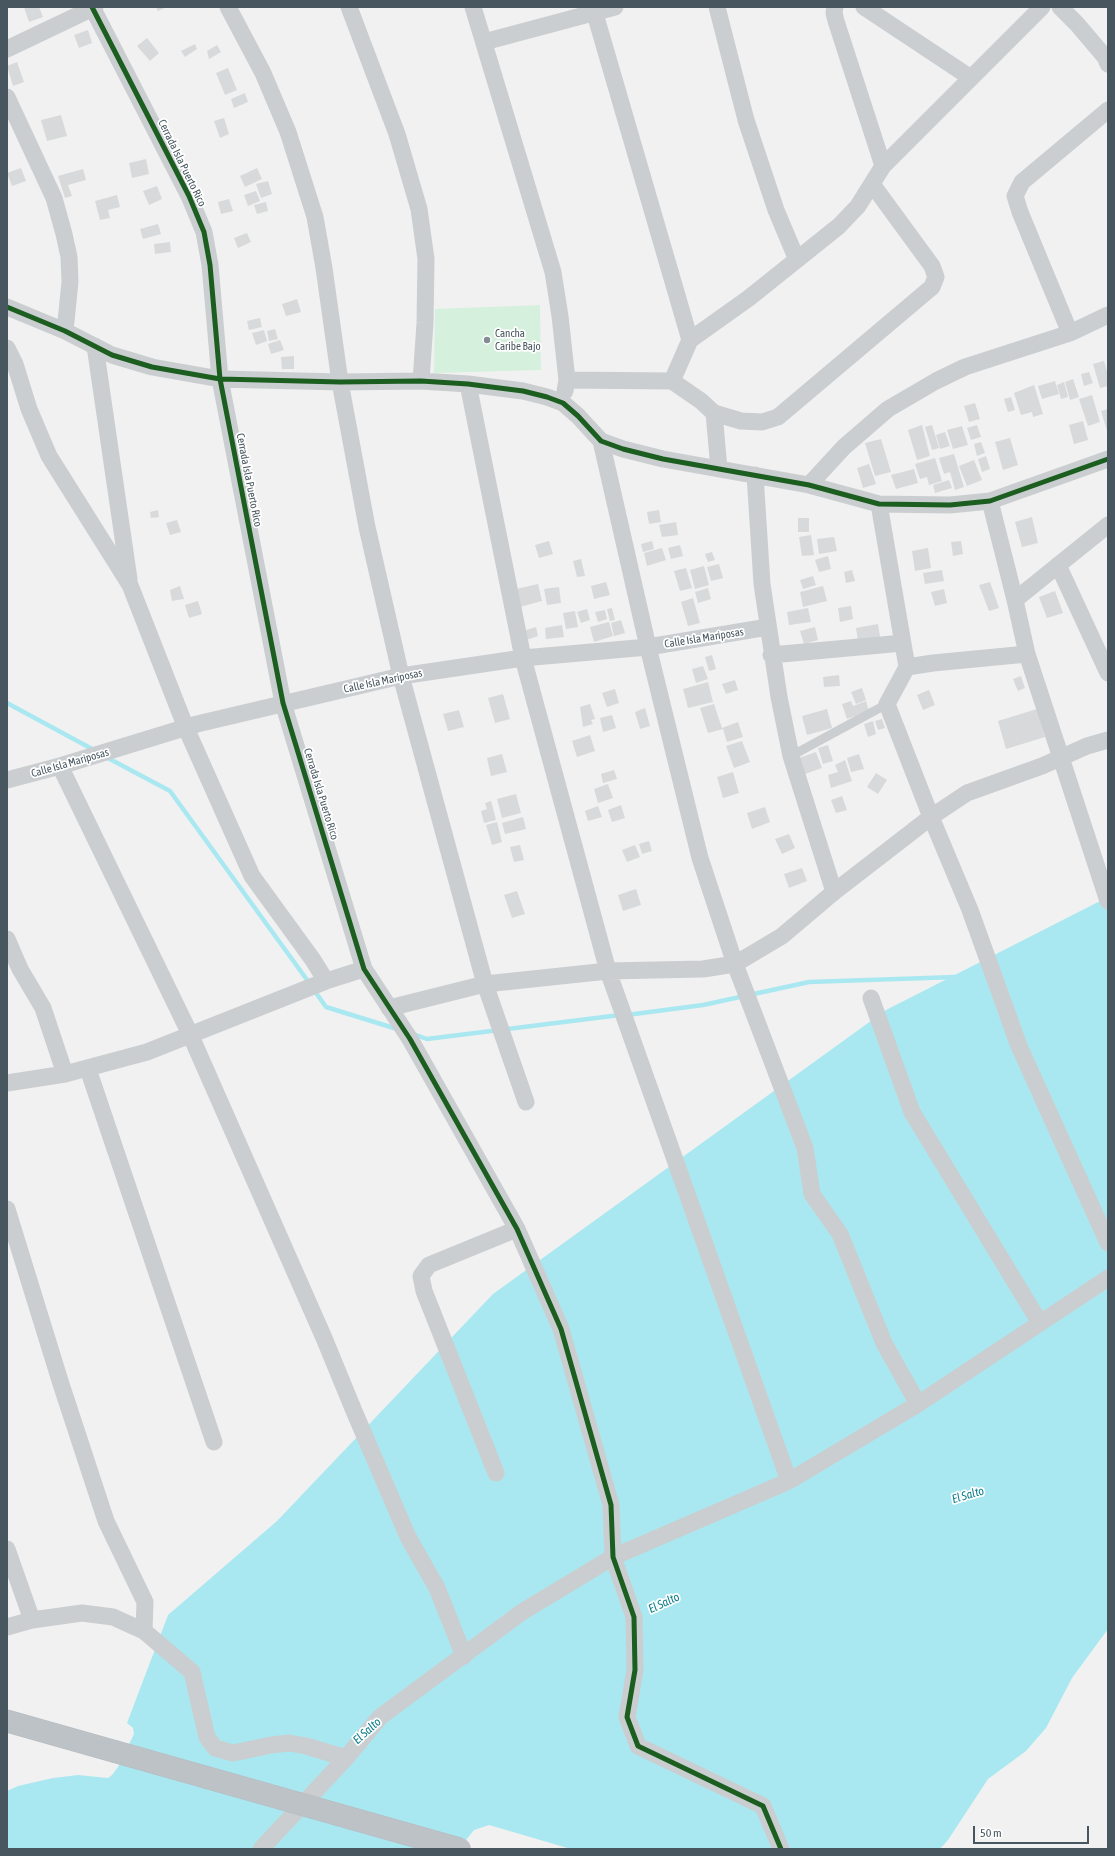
<!DOCTYPE html>
<html>
<head>
<meta charset="utf-8">
<style>
  body { margin:0 }
  #map { position:relative; width:1115px; height:1856px; overflow:hidden; background:#f2f1f1; font-family:"Asap Condensed",sans-serif }
  canvas { display:block }
  .frame { position:absolute; inset:0; border:8px solid #47565f; pointer-events:none }
  .scale { position:absolute; left:973px; top:1826px; width:116px; height:18px; box-sizing:border-box; border:2px solid #47565f; border-top:0; padding-left:5px; font-size:12px; line-height:14px; white-space:nowrap; color:#47565f; -webkit-text-stroke:3px #fff; paint-order:stroke }
</style>
</head>
<body>
<div id="map">
<canvas width="1115" height="1856"></canvas>
<div class="frame"></div>
<div class="scale">50 m</div>
</div>
<script>
const ctx = document.querySelector('canvas').getContext('2d');
ctx.lineJoin = 'round';
function fillPath(path, color) { ctx.fillStyle = color; ctx.fill(path, 'evenodd'); }
const poly = rows => new Path2D(rows.map(r => 'M' + r).join(''));
function stroke(path, color, width, dash) { ctx.strokeStyle = color; ctx.lineWidth = width; ctx.lineCap = dash ? 'butt' : 'round'; ctx.setLineDash(dash || []); ctx.stroke(path); }
function label(font, color, halo, rows, align = 'center') {
  ctx.font = font + ' "Asap Condensed",sans-serif'; ctx.lineWidth = 3.5; ctx.setLineDash([]); ctx.textBaseline = 'middle'; ctx.strokeStyle = halo; ctx.fillStyle = color; for (const [text, x, y, turn = 0] of rows) {
    ctx.save(); ctx.translate(x, y); ctx.rotate((+turn || 0) * Math.PI / 180); ctx.textAlign = isNaN(turn) ? turn : align; if (halo) ctx.strokeText(text, 0, 0); ctx.fillText(text, 0, 0); ctx.restore();
  }
}
const green = poly([
  [540,305,541,370,434,373,435,309]
]);
const water = poly([
  [1108,897,1108,1629,1072,1678,1046,1728,1026,1751,988,1779,948,1840,940,1849,571,1849,489,1825,474,1830,459,1849,7,1849,7,1791,18,1786,53,1778,78,1775,108,1778,112,1775,118,1767,134,1734,133,1728,127,1723,168,1615,277,1521,493,1294,886,1010]
]);
const stream = poly([
  [7,703,94,750],
  [106,757,170,791,310,984],
  [314,990,326,1007,397,1029],
  [627,1015,703,1005,809,982,956,977],
  [413,1034,427,1039,620,1015]
]);
const building = poly([
  [24,7,39,7,43,17,29,22],
  [156,7,167,7,158,11],
  [88,30,92,43,79,48,74,35],
  [147,38,159,53,150,61,137,46],
  [195,44,197,49,185,57,181,51],
  [217,45,221,52,209,59,207,51],
  [17,62,24,82,13,86,7,66],
  [228,68,237,90,225,95,216,73],
  [245,93,248,102,234,108,231,99],
  [61,115,67,136,47,141,41,120],
  [224,118,229,134,220,138,214,121],
  [146,159,149,174,132,178,129,163],
  [21,168,26,181,12,186,7,173],
  [257,168,262,179,245,187,240,176],
  [83,169,86,180,68,185,72,196,65,198,58,176],
  [268,181,272,194,261,198,256,184],
  [157,186,162,199,149,205,143,191],
  [256,191,260,201,248,206,244,195],
  [117,195,120,207,108,210,110,218,100,220,95,201],
  [229,199,233,211,221,214,218,202],
  [266,202,268,211,257,214,254,205],
  [158,224,161,234,143,239,140,229],
  [247,233,251,242,238,248,234,238],
  [170,242,171,252,155,254,154,244],
  [297,299,301,312,286,316,282,304],
  [260,318,262,327,249,330,247,321],
  [275,329,278,339,269,341,267,331],
  [264,330,267,341,256,345,252,333],
  [280,340,284,350,271,354,268,344],
  [294,356,294,369,282,369,281,357],
  [1104,361,1108,375,1108,386,1100,388,1093,364],
  [1089,372,1093,383,1084,386,1081,374],
  [1073,379,1079,397,1070,400,1065,382],
  [1055,381,1059,394,1042,399,1038,386],
  [1064,382,1068,397,1061,399,1057,385],
  [1034,385,1043,414,1033,417,1032,412,1021,415,1014,393],
  [1092,395,1100,422,1088,426,1079,399],
  [1011,397,1015,410,1008,412,1004,399],
  [975,403,980,419,969,422,964,406],
  [1108,409,1108,434,1101,411],
  [1083,421,1088,440,1074,444,1069,425],
  [922,425,930,456,917,460,908,430],
  [932,425,939,448,932,450,925,427],
  [977,425,981,437,971,440,967,428],
  [962,426,968,445,953,449,947,430],
  [945,432,950,446,940,449,936,435],
  [1010,438,1018,465,1003,470,995,442],
  [881,439,891,472,875,476,865,443],
  [981,442,985,453,977,456,974,444],
  [954,454,964,487,955,490,950,472,944,474,939,458],
  [986,456,990,469,982,472,978,459],
  [935,458,942,481,929,485,927,477,920,479,915,464],
  [974,460,982,480,967,486,959,466],
  [869,464,876,484,863,488,857,468],
  [914,469,918,483,896,489,891,475],
  [949,480,952,488,935,493,933,485],
  [158,510,159,517,151,518,150,512],
  [659,510,661,522,649,524,647,512],
  [1032,517,1038,543,1022,547,1015,522],
  [798,518,809,518,809,532,798,532],
  [177,520,181,532,170,535,166,523],
  [676,522,678,535,662,537,659,525],
  [811,535,814,555,802,556,799,537],
  [834,537,837,551,819,554,817,539],
  [549,541,553,554,539,558,535,545],
  [652,541,654,549,643,552,641,544],
  [961,541,963,554,953,556,951,542],
  [680,545,683,556,671,559,668,548],
  [662,548,666,560,647,566,644,553],
  [928,548,931,568,915,571,912,551],
  [712,552,715,560,708,562,705,554],
  [828,556,831,569,819,572,815,560],
  [581,559,585,576,577,577,573,561],
  [719,564,723,578,711,581,707,567],
  [704,566,709,585,695,589,690,570],
  [686,568,692,588,680,591,674,571],
  [852,570,855,581,846,583,844,572],
  [942,570,944,581,925,584,923,573],
  [813,576,816,585,803,589,800,580],
  [606,582,610,595,594,599,591,586],
  [990,582,999,608,989,611,979,585],
  [538,584,542,601,520,607,516,589],
  [180,586,184,599,172,601,170,590],
  [823,586,827,601,803,607,800,592],
  [559,587,561,603,547,605,544,589],
  [708,588,711,599,698,603,695,592],
  [944,589,947,603,935,606,931,592],
  [1055,591,1063,613,1047,618,1039,597],
  [693,598,700,623,688,626,681,602],
  [198,601,202,614,189,618,185,605],
  [851,606,853,619,840,622,838,608],
  [612,608,615,620,610,621,607,609],
  [808,608,811,622,789,625,787,612],
  [587,609,590,620,581,623,577,612],
  [605,610,607,619,598,622,595,612],
  [575,611,578,627,566,629,563,613],
  [621,620,625,633,614,636,611,623],
  [609,622,613,636,594,642,590,627],
  [878,624,880,637,858,641,856,628],
  [562,625,564,637,546,639,545,628],
  [536,627,538,636,526,640,523,631],
  [815,627,818,640,804,644,800,631],
  [712,655,716,669,709,671,705,657],
  [703,666,708,679,696,683,692,669],
  [839,675,840,686,824,687,823,677],
  [1021,676,1025,688,1018,691,1013,679],
  [735,680,738,690,726,694,722,684],
  [708,682,713,702,688,708,683,689],
  [862,688,866,700,856,704,851,692],
  [615,689,619,703,607,707,602,693],
  [929,690,935,705,923,710,917,695],
  [503,694,510,719,495,723,488,698],
  [851,701,853,706,866,701,869,711,847,719,842,704],
  [590,704,595,719,591,720,593,724,583,727,580,707],
  [714,704,722,728,738,722,743,737,727,742,723,729,708,733,700,708],
  [645,708,650,726,640,729,635,712],
  [827,709,832,728,807,735,802,716],
  [1037,709,1045,737,1006,749,998,721],
  [459,710,464,727,448,731,443,714],
  [612,715,616,728,603,732,600,718],
  [882,719,885,728,878,730,875,721],
  [873,721,876,734,868,737,864,724],
  [590,735,595,751,577,757,572,741],
  [742,741,750,762,734,768,726,746],
  [828,745,833,761,823,764,818,748],
  [816,752,822,768,805,774,799,758],
  [502,754,507,772,491,776,487,758],
  [859,754,864,769,851,772,847,758],
  [845,760,852,781,831,788,828,775,838,772,835,765],
  [614,770,617,779,603,783,601,774],
  [733,772,739,793,723,798,717,777],
  [876,773,887,780,878,794,867,787],
  [608,784,613,798,598,803,594,789],
  [516,794,521,813,502,818,497,799],
  [842,796,847,810,836,813,831,800],
  [491,801,496,820,484,823,481,811,487,809,485,803],
  [621,805,625,818,612,822,608,810],
  [598,806,602,817,588,821,585,811],
  [765,807,770,822,752,829,747,813],
  [523,817,526,829,505,834,502,823],
  [497,822,502,842,492,845,486,825],
  [789,834,795,848,782,854,775,839],
  [649,841,652,851,642,854,639,844],
  [520,845,524,860,514,862,510,847],
  [635,845,640,857,627,862,622,850],
  [802,868,807,881,789,888,784,874],
  [636,889,641,905,623,911,618,895],
  [517,891,525,914,512,918,504,895]
]);
const lane = poly([
  [791,756,887,704]
]);
const street = poly([
  [92,7,189,196,204,232,210,265,220,379,283,703,364,969,410,1039,517,1229,561,1329,611,1505,613,1557,634,1617,635,1670,627,1717,638,1746,763,1806,781,1849],
  [228,7,263,73,288,132,315,217,324,268,340,382,367,527,401,676,485,984,526,1102],
  [349,7,397,134,419,209,426,259,425,323,421,381],
  [473,7,553,272,560,316,567,380,565,391],
  [593,7,690,340],
  [717,7,746,120,776,210,797,260],
  [835,7,834,13,836,21,883,166],
  [864,7,971,78],
  [1060,7,1077,24,1105,57,1108,64],
  [484,42,615,7],
  [7,49,95,7],
  [7,97,54,198,64,234,69,257,70,282,65,331],
  [7,307,65,331,112,355,152,367,220,379,340,382,421,381,468,384,523,391,547,397,563,403,578,416,601,441,623,449,663,459,809,485,879,504,950,505,990,501,1108,459],
  [1070,333,1020,212,1015,196,1022,182,1108,110],
  [95,346,129,579],
  [7,348,15,364,29,409,49,456,130,585,186,728,252,876,313,960,326,981],
  [567,380,672,381,690,340,749,298,839,226,858,206,883,166,1042,7],
  [672,381,701,401,714,413,741,421,762,422,778,417,932,287,936,277,932,266,872,184],
  [468,384,523,658,608,971,789,1481],
  [714,413,719,469],
  [601,441,648,647,700,858,735,964,805,1148,812,1194,840,1234,884,1343,918,1404],
  [755,475,762,584,779,697,791,756,834,892],
  [809,485,844,447,888,409,936,381,965,367,1070,333,1108,315],
  [990,501,1015,600],
  [879,504,907,667],
  [1058,565,1108,673],
  [1027,654,1108,901],
  [771,655,903,643],
  [1108,740,1087,746,1042,766,967,793,931,817,970,910,1019,1046,1108,1243],
  [60,766,190,1034,324,1338,354,1411,408,1537,437,1588,464,1656],
  [7,780,60,766,197,724,401,676,523,658,648,647,768,627],
  [7,939,20,969,43,1008,65,1074],
  [871,998,912,1112,1040,1323],
  [389,1008,485,984,608,971,703,969,735,964,782,936,834,892,931,817,887,704,907,667,933,663,1027,654,1015,600,1108,525],
  [88,1069,214,1442],
  [7,1083,65,1074,147,1052,326,981,364,969],
  [7,1209,61,1384,106,1521,145,1602,144,1631],
  [496,1473,424,1291,421,1276,429,1265,517,1229],
  [7,1549,32,1620],
  [7,1627,32,1620,82,1613,113,1617,144,1631,192,1672,207,1737,215,1748,233,1753,271,1745,289,1743,306,1746,346,1758],
  [261,1849,346,1758,380,1717,522,1612,613,1557,789,1481,918,1404,1108,1278]
]);
const highway = poly([
  [7,1721,113,1751]
]);
const highwayBridge = poly([
  [113,1751,460,1849]
]);
const cycleway = poly([
  [92,7,189,196,204,232,210,265,220,379,283,703,364,969,410,1039,517,1229,561,1329,611,1505,613,1557,634,1617,635,1670,627,1717,638,1746,763,1806,781,1849],
  [7,307,65,331,112,355,152,367,220,379,340,382,421,381,468,384,523,391,547,397,563,403,578,416,601,441,623,449,663,459,809,485,879,504,950,505,990,501,1108,459]
]);
const markers = [
  [487,340,4,"#838c92"]
];
const streetNames = [
  ["Cerrada Isla Puerto Rico",182,163,64],
  ["Cerrada Isla Puerto Rico",249,480,79],
  ["Calle Isla Mariposas",704,638,-9],
  ["Calle Isla Mariposas",383,681,-12],
  ["Calle Isla Mariposas",70,763,-16],
  ["Cerrada Isla Puerto Rico",321,794,73]
];
const poiNames = [
  ["Cancha",495,334],
  ["Caribe Bajo",495,347]
];
const waterNames = [
  ["El Salto",968,1495,-16],
  ["El Salto",664,1603,-25],
  ["El Salto",367,1731,-42]
];
fillPath(green, '#d5f1dd');
fillPath(water, '#a9e8f0');
stroke(stream, '#a9e8f0', 4.5);
fillPath(building, '#d8d9da');
stroke(highway, '#b6bcc1', 23);
stroke(lane, '#cbced0', 9);
stroke(street, '#cbced0', 17);
stroke(highway, '#bcc2c6', 22);
stroke(highwayBridge, '#b6bcc1', 23, []);
stroke(highwayBridge, '#bcc2c6', 22);
stroke(cycleway, '#1b5e20', 5);
for (const [x, y, r, color] of markers) { const dot = new Path2D(); dot.arc(x, y, r, 0, 2 * Math.PI); ctx.fillStyle = color; ctx.fill(dot); stroke(dot, '#fff', 1.5); }
label('11px', '#47565f', '#fff', streetNames);
label('11px', '#47565f', '#fff', poiNames, 'left');
label('italic 12px', '#0a7c8a', '#fff', waterNames);
</script>
</body>
</html>
